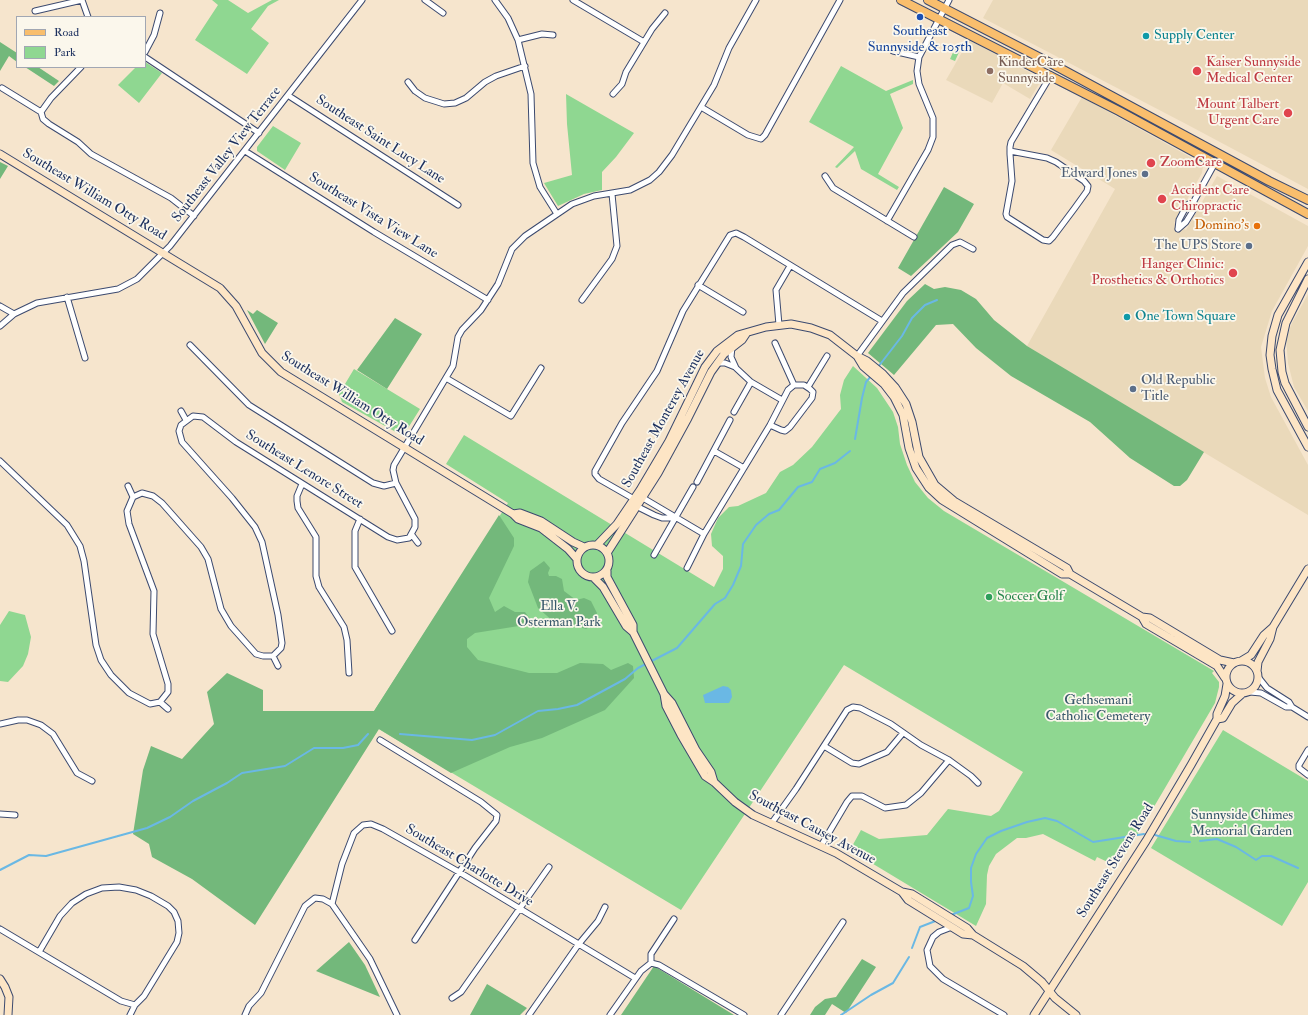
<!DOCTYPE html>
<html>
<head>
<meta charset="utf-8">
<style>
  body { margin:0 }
  #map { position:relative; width:1308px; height:1015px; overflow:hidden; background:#f6e5cd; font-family:"IM FELL Double Pica",serif }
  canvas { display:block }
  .legend { position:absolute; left:16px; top:16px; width:130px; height:52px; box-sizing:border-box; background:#fbf7ec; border:1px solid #a1a7b3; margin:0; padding:5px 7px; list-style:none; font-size:12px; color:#1b2f5e }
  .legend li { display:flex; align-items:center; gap:8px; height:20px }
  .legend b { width:20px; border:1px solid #a1a7b3 }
</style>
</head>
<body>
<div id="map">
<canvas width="1308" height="1015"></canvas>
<ul class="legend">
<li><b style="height:5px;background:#f9be6d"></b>Road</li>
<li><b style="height:11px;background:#8fd791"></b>Park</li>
</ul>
</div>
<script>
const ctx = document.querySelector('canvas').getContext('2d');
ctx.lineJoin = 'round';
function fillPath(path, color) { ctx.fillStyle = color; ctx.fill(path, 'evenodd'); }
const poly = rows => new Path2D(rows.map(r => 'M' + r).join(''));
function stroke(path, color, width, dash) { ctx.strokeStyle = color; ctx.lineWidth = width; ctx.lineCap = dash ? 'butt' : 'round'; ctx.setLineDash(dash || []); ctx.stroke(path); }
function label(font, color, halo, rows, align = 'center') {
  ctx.font = font + ' "IM FELL Double Pica",serif'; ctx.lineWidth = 3.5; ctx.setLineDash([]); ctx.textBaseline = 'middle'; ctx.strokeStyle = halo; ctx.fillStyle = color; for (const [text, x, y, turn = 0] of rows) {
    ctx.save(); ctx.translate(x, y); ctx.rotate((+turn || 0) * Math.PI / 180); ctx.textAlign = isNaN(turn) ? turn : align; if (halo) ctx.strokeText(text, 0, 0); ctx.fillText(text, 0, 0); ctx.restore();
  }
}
const built = poly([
  [993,0,1308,0,1308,189,1188,125,983,18],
  [969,40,1042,79,1030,99,1003,83,992,103,946,80],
  [1082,97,1201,163,1203,166,1202,173,1174,223,1186,230,1217,176,1308,226,1308,246,1272,311,1261,347,1265,378,1271,397,1308,465,1308,515,1027,346,1115,189,1051,150],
  [1308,294,1308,411,1294,387,1288,363,1286,338,1292,323]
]);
const green = poly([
  [212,0,228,0,248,13,272,0,279,0,268,6,251,29,269,43,247,74,195,40,218,5],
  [955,48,960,50,955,61,950,59],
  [145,62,162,73,139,103,118,85,136,67,145,67],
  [841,66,886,91,913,80,913,84,890,94,903,128,878,174,899,187,897,190,861,169,855,151,837,168,835,167,854,147,809,122],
  [566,94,634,133,616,157,602,172,602,190,584,194,558,206,544,183,572,175,567,124],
  [273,126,301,143,285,170,257,151,257,147],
  [853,366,877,388,893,412,898,427,900,444,907,465,915,482,928,498,944,511,1214,671,1212,673,1219,682,1219,687,1215,703,1135,839,1116,866,1097,857,1095,861,1043,834,1026,838,1017,838,996,854,989,866,987,875,986,904,976,926,850,850,861,830,879,839,927,835,948,809,991,816,999,811,1023,772,844,665,681,910,367,722,508,503,446,464,464,435,714,587,723,569,723,556,712,546,711,534,718,518,729,507,738,506,766,493,780,472,793,465,812,447,841,409,840,395,844,380],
  [354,369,420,409,403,436,342,402,339,394],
  [9,611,25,615,31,637,28,654,23,666,8,682,0,681,0,625],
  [1223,730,1308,781,1308,882,1282,926,1151,848]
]);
const forest = poly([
  [0,42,17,53,17,62,9,56,0,71],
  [25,67,38,67,59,81,54,86],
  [0,162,8,166,0,179],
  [944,187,974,204,958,232,911,276,898,268],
  [925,284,934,289,945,287,961,290,976,299,994,320,1027,346,1204,452,1187,480,1180,486,1174,486,1130,458,1090,422,1011,376,976,348,953,324,936,325,894,375,868,353,907,301],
  [247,310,253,314,257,310,278,323,265,344],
  [395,318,422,334,387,389,357,370],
  [499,515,514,538,514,546,489,598,495,612,504,606,515,612,525,612,530,619,525,625,475,633,467,639,467,647,478,660,529,673,557,673,580,663,603,664,611,670,628,663,633,666,634,678,605,710,542,738,510,747,451,773,379,729,255,925,192,879,152,857,149,844,133,834,143,770,151,746,182,759,214,724,207,692,227,673,263,690,263,711,374,711],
  [544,561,550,568,548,573,549,576,556,576,562,579,564,591,576,600,584,598,591,601,597,613,593,625,586,629,576,626,565,626,554,622,538,608,528,582,530,571],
  [349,942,365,965,380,997,316,971],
  [862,959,876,967,846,1013,832,1004,825,1015,810,1015,815,1007,825,999,836,997],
  [654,966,734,1015,621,1015],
  [487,984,527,1008,520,1015,470,1015]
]);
const water = poly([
  [723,686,728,687,731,690,732,697,729,703,705,703,703,695]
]);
const stream = poly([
  [878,367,902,336,912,318,925,305,937,300],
  [855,439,862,398,866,382,872,375],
  [400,734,472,740,495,735,538,711,558,709,577,705,625,679,638,668,677,648,715,604,725,598,733,585,741,566,743,544,756,525,769,514,779,510,798,487,812,482,820,469,835,463,850,451],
  [1155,835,1176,841,1190,842],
  [1200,841,1217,839,1236,847,1256,860,1262,856,1271,856,1298,868],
  [0,870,29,855,46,856,147,828,170,817,193,801,227,783,242,773,285,766,314,748,343,748,358,745,368,734],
  [951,915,969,908,973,896,971,882,971,868,976,854,987,838,1001,831,1027,822,1045,818,1057,821,1093,842,1144,834],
  [912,948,920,927,938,920],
  [841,1015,871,995,893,983,909,957]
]);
const street = poly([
  [82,0,88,17],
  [425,0,443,13],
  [495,0,508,18,518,40,531,94,533,163,540,187,557,214],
  [573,0,644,42],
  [35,11,82,0],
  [518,40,542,34,553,35],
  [893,51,919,57],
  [145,52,154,35,160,13],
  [145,57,259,133],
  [408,82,415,91,425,98,444,104,455,103,466,98,485,82,496,76,525,66],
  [2,88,41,112],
  [613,94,622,84,626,72,652,29,665,13],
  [289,96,458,205],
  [701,107,748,135,761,139,765,135,840,0],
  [41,112,43,119,49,124,78,142,91,154,171,198,194,216],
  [41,112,51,98,81,67],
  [245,151,374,232,488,300],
  [1010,151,1047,158,1056,162,1084,181,1088,186,1087,191,1074,209,1053,237,1049,241,1043,240,1007,217,1006,214,1012,181,1010,154,1010,147,1011,142,1051,75],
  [825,176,833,188,914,237],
  [887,221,928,150,933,137,933,118,919,84,917,71,919,57,949,0],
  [1178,229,1179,220,1187,205,1194,201,1215,163],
  [1178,229,1186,222,1194,209,1194,201],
  [698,285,743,312],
  [67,297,85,358],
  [582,300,612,259,617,246,612,194],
  [0,306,14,314],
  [779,325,776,290,790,266],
  [0,326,14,314,37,303,118,289,137,279,170,246,362,0],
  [775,343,794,385],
  [190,345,249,405,373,483,384,486,396,483],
  [732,347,731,357,736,368,751,382,782,400],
  [857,356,903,293,952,245,960,242,973,249],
  [717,363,725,363,735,367],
  [446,378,511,416,541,368],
  [808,387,827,356],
  [181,411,186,420],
  [734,412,751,382],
  [714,451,744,468],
  [0,461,67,525,80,546,84,561,96,645,101,660,111,675,129,693,150,704,160,702,168,692,168,684,153,634,154,591,129,524,127,511,133,497,142,493,153,496,162,503,201,547,208,559,221,609,231,626,256,654,263,656,273,656,281,648,282,643,278,615,262,542,255,527,232,498,182,442,179,431,181,425,193,416,203,417,236,442,388,537,397,540,409,538,415,527,415,519,396,483,393,470,394,465,453,366,458,337,462,330,481,310,498,284,512,249,525,236,572,204,594,196,630,190,650,180,659,172,672,155,714,85,729,48,756,0],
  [697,482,730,420],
  [302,484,297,496,297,501,298,508,316,537,316,576,319,587,344,627,347,640,349,673],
  [128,486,133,497],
  [634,499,599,479,595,474,595,471,622,423,657,371,683,311,730,235,736,233,744,237,882,321],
  [639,499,643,498,704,534],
  [636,503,638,507,654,515,662,518,675,518],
  [360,519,355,531,355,567,392,631],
  [412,535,418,543],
  [654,555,693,487],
  [687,568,704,534,770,425,788,390,794,385,804,385,810,389,813,392,812,398,790,427,785,431,781,430,770,425],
  [273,656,278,666],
  [1259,678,1267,688,1289,702,1292,707],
  [1250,692,1261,693,1286,707,1292,707,1308,717],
  [160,702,168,709],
  [0,724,18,720,27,720,41,725,53,734,77,773,92,781],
  [380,740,481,802,497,815,496,821,475,848,415,940],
  [824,746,852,763,859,764,887,752,903,733],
  [1308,750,1299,765,1299,768,1308,775],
  [0,814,15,815],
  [771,824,796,789,847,710,853,707,860,708,891,724,921,745,949,760,971,776,978,783],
  [821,846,847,802,852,796,862,796,885,808,906,805,921,793,949,760],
  [332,904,342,864,354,833,363,825,371,824,383,829,459,872,635,978],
  [952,927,939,932,933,937,927,950,930,966,943,979,1004,1015],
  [0,929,121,1001,135,1005],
  [39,952,60,916,72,903,86,894,102,888,119,887,136,890,151,896,168,906,174,912,178,921,179,933,177,942,144,996,135,1005],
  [651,963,659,965,744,1015],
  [452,998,461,992,549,867],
  [130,1015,135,1005],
  [245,1015,249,1006,261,993,305,906,315,898,323,899,332,904,370,959,397,1015],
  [529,1015,578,945,598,921,605,907],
  [610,1015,641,971,651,963,651,954,674,919],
  [781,1015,843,922]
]);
const secondary = poly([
  [0,154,220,288,236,306,262,353,281,372,513,514,518,519,541,528,568,549,576,558],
  [1308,262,1278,315,1272,336,1270,355,1272,369,1277,390,1308,447],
  [1308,279,1286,323,1280,350,1282,372,1285,383,1308,427],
  [857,356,863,366,884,384,894,397,903,415,909,448,916,468,929,488,942,500,1062,574,1070,574,1142,617,1150,618,1220,660,1234,663],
  [513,514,520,513,541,521,573,542,584,547],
  '577 561a16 16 0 1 1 32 0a16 16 0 1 1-32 0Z',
  [597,545,617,524,640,490,669,441,705,367,717,351,738,335,766,327,791,324,811,328,830,335,857,356,867,361,883,374,895,387,906,404,912,422,919,457,935,485,954,501,1067,568,1070,574],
  [607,553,658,473,688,418,711,372,724,354,742,340,746,334],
  [607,571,607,577,633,625,633,632],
  [594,578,603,587,626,626,633,632,664,694,666,706,681,735,705,776,714,782,735,802,753,815,836,853,902,892,912,894,967,928,973,935],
  [1142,617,1146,624,1217,666,1225,678],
  '1226 677a16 16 0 1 1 32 0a16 16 0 1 1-32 0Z',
  [1241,661,1251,655,1264,635,1273,627],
  [1257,671,1258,662,1270,639,1273,627,1308,569],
  [664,694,672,703,696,750,711,772,714,782],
  [1217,719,1223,718,1232,703,1242,694],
  [902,892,908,900,963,934,973,935,1023,966,1042,982,1055,998,1076,1015],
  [0,979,5,987,9,997,8,1015],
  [1034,1015,1146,841,1191,765,1217,719,1217,714,1225,696,1227,684]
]);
const primary = poly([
  [901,0,1119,111,1308,214],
  [928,0,1054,65,1269,181,1308,200]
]);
const markers = [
  [920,17,4,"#1a4fb4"],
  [1146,36,4,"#0f9aa8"],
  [990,71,4,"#8d6e63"],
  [1197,71,5,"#e0444e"],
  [1288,113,5,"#e0444e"],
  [1151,163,5,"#e0444e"],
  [1145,174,4,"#5c6f8a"],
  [1162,199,5,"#e0444e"],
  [1257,226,4,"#e8710a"],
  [1249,246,4,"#5c6f8a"],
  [1233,273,5,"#e0444e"],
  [1127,317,4,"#0f9aa8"],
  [1133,389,4,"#5c6f8a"],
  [989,597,4,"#2e9e5b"]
];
const transitNames = [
  ["Southeast",920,32],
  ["Sunnyside & 105th",920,48]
];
const cultureNames = [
  ["Supply Center",1154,36],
  ["One Town Square",1135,317]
];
const educationNames = [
  ["KinderCare",998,63],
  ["Sunnyside",998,79]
];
const healthNames = [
  ["Kaiser Sunnyside",1206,63],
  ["Medical Center",1206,79],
  ["Mount Talbert",1279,105,"right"],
  ["Urgent Care",1279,121,"right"],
  ["ZoomCare",1160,163],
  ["Accident Care",1171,191],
  ["Chiropractic",1171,207],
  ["Hanger Clinic:",1224,265,"right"],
  ["Prosthetics & Orthotics",1224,281,"right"]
];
const streetNames = [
  ["Southeast Saint Lucy Lane",380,140,33],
  ["Southeast Valley View Terrace",227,155,-52],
  ["Southeast William Otty Road",94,195,31],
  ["Southeast Vista View Lane",373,216,32],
  ["Southeast William Otty Road",352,399,32],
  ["Southeast Monterey Avenue",664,419,-61],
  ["Southeast Lenore Street",304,470,32],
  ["Southeast Causey Avenue",812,828,28],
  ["Southeast Stevens Road",1116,861,-58],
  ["Southeast Charlotte Drive",469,866,31]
];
const serviceNames = [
  ["Edward Jones",1137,174],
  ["The UPS Store",1241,246],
  ["Old Republic",1141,381,"left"],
  ["Title",1141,397,"left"]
];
const foodNames = [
  ["Domino's",1249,226]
];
const leisureNames = [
  ["Soccer Golf",997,597]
];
const parkNames = [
  ["Ella V.",559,607],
  ["Osterman Park",559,623],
  ["Gethsemani",1098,701],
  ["Catholic Cemetery",1098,717],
  ["Sunnyside Chimes",1242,816],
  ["Memorial Garden",1242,832]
];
fillPath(built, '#ead9ba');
fillPath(green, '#8fd791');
fillPath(forest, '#73b87b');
fillPath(water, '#6ab8e4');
stroke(stream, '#6ab8e4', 2);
stroke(street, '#3c4a6f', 7);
stroke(secondary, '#3c4a6f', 9);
stroke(primary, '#3c4a6f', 10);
stroke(street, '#fff', 5);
stroke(secondary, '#fde5c5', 7);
stroke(primary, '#f9be6d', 8);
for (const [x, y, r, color] of markers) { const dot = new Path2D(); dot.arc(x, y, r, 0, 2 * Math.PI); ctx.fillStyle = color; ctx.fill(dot); stroke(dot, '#fbf7ec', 1.5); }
label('14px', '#164399', '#fbf7ec', transitNames);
label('14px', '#0d838f', '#fbf7ec', cultureNames, 'left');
label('14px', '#785e54', '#fbf7ec', educationNames, 'left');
label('14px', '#be3a42', '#fbf7ec', healthNames, 'left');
label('14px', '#1b2f5e', '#fbf7ec', streetNames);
label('14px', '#4e5e75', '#fbf7ec', serviceNames, 'right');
label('14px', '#c56008', '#fbf7ec', foodNames, 'right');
label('14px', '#27864d', '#fbf7ec', leisureNames, 'left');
label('14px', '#38596b', '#fbf7ec', parkNames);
</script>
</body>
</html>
